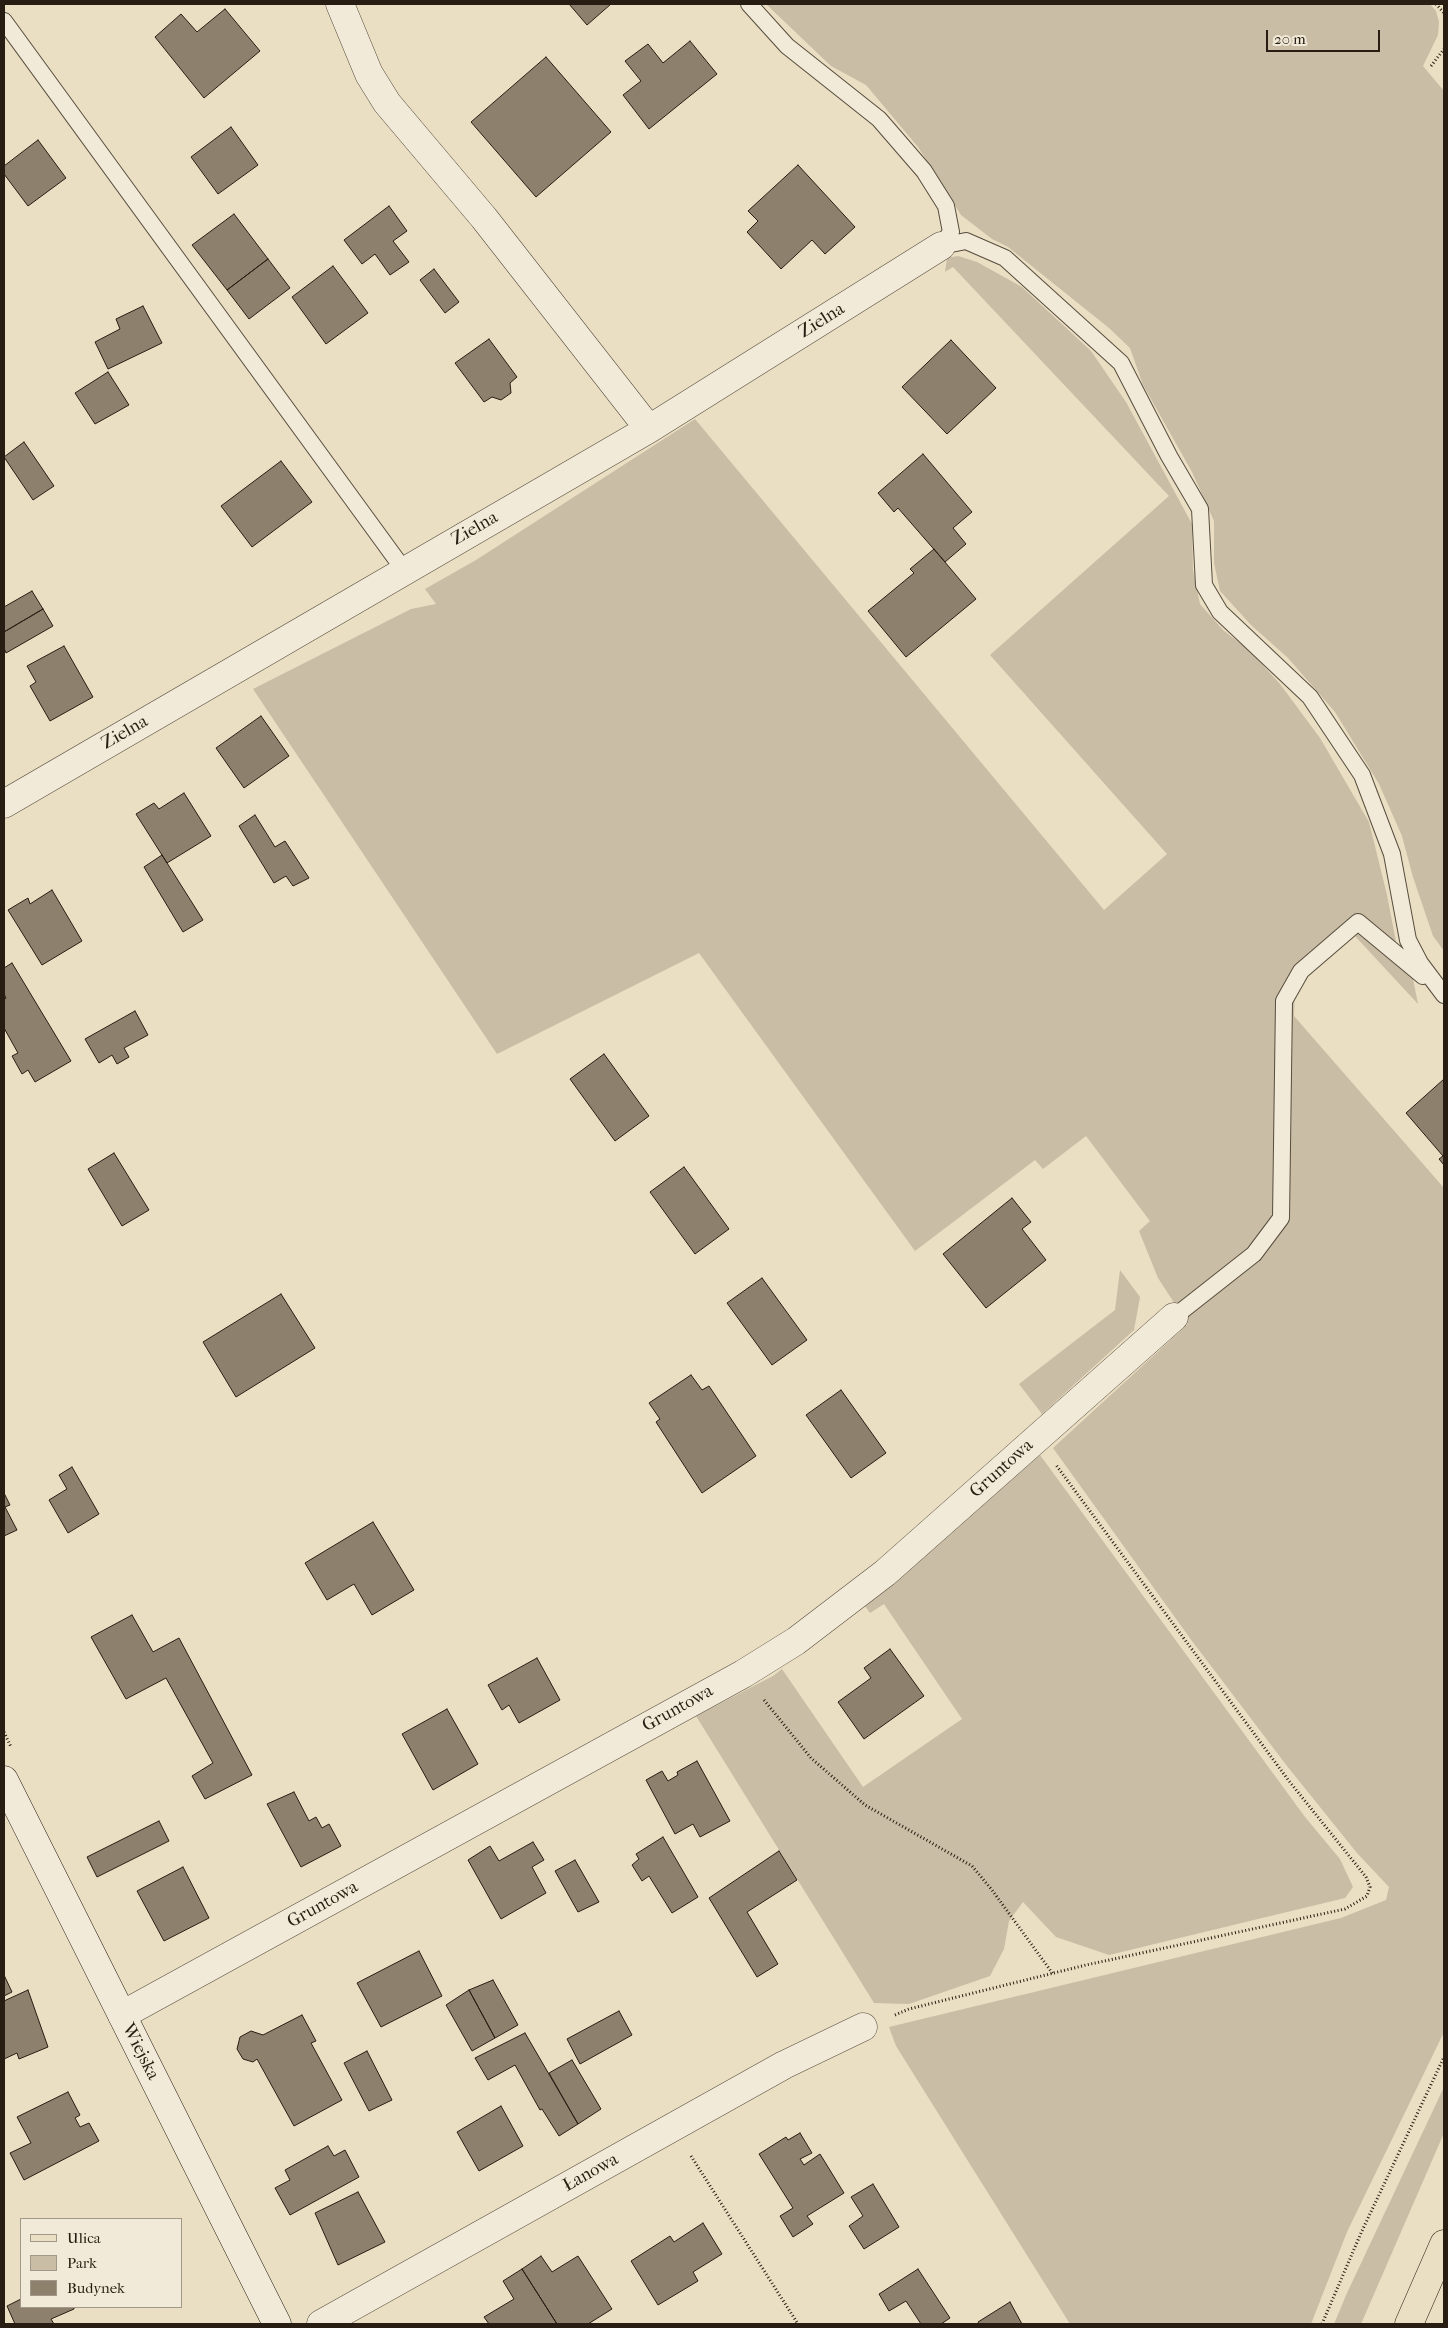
<!DOCTYPE html>
<html>
<head>
<meta charset="utf-8">
<style>
  body { margin:0 }
  #map { position:relative; width:1448px; height:2328px; overflow:hidden; background:#eadec3; font-family:"IM FELL French Canon",serif }
  canvas { display:block }
  .frame { position:absolute; inset:0; border:5px solid #281d12; pointer-events:none }
  .legend { position:absolute; left:20px; top:2218px; width:162px; height:90px; box-sizing:border-box; background:#f1ead8; border:1px solid #a19889; margin:0; padding:6px 9px; list-style:none; font-size:15px; color:#281d12 }
  .legend li { display:flex; align-items:center; gap:10px; height:25px }
  .legend b { width:25px; border:1px solid #a19889 }
  .scale { position:absolute; left:1266px; top:30px; width:114px; height:22px; box-sizing:border-box; border:2px solid #281d12; border-top:0; padding-left:6px; font-size:15px; line-height:18px; white-space:nowrap; color:#281d12; -webkit-text-stroke:4px #f1ead8; paint-order:stroke }
</style>
</head>
<body>
<div id="map">
<canvas width="1448" height="2328"></canvas>
<div class="frame"></div>
<ul class="legend">
<li><b style="height:6px;background:#eadec3"></b>Ulica</li>
<li><b style="height:14px;background:#c9bda5"></b>Park</li>
<li><b style="height:14px;background:#8d816e"></b>Budynek</li>
</ul>
<div class="scale">20 m</div>
</div>
<script>
const ctx = document.querySelector('canvas').getContext('2d');
ctx.lineJoin = 'round';
function fillPath(path, color) { ctx.fillStyle = color; ctx.fill(path, 'evenodd'); }
const poly = rows => new Path2D(rows.map(r => 'M' + r).join(''));
function stroke(path, color, width, dash) { ctx.strokeStyle = color; ctx.lineWidth = width; ctx.lineCap = dash ? 'butt' : 'round'; ctx.setLineDash(dash || []); ctx.stroke(path); }
function label(font, color, halo, rows, align = 'center') {
  ctx.font = font + ' "IM FELL French Canon",serif'; ctx.lineWidth = 4.5; ctx.setLineDash([]); ctx.textBaseline = 'middle'; ctx.strokeStyle = halo; ctx.fillStyle = color; for (const [text, x, y, turn = 0] of rows) {
    ctx.save(); ctx.translate(x, y); ctx.rotate((+turn || 0) * Math.PI / 180); ctx.textAlign = isNaN(turn) ? turn : align; if (halo) ctx.strokeText(text, 0, 0); ctx.fillText(text, 0, 0); ctx.restore();
  }
}
const green = poly([
  [766,4,1430,4,1436,11,1439,22,1438,35,1423,66,1444,91,1444,951,1433,936,1413,877,1402,836,1379,784,1335,712,1288,658,1251,625,1220,591,1214,563,1214,521,1192,472,1143,385,1130,348,1109,328,1008,247,992,239,961,215,918,147,866,85,831,66],
  [958,256,977,262,1022,287,1091,351,1126,402,1192,524,1193,570,1200,604,1223,630,1250,651,1280,684,1320,738,1369,822,1387,895,1397,947,1413,979,1418,1004,1354,935,1295,988,1294,1016,1444,1188,1444,2032,1347,2232,1311,2324,1070,2324,896,2046,889,2027,1341,1918,1386,1900,1389,1887,1357,1853,1287,1766,1192,1641,1053,1448,1188,1324,1158,1278,1139,1231,1150,1221,1086,1136,1043,1169,1035,1160,915,1251,699,953,497,1054,253,689,411,609,436,604,425,589,476,560,695,419,1104,910,1167,854,990,655,1169,496,953,267,945,272,947,258],
  [1120,1270,1140,1297,1134,1330,1042,1414,1019,1384,1115,1310],
  [1040,1455,1305,1817,1340,1859,1353,1887,1345,1898,1109,1955,1056,1937,1023,1902,1009,1921,1004,1949,990,1976,909,2004,874,2003,696,1716,773,1676,782,1669,863,1787,962,1719,884,1604,870,1613,865,1606],
  [1444,2087,1444,2133,1361,2324,1334,2324,1347,2293]
]);
const building = poly([
  [569,4,611,4,587,25,569,4],
  [225,9,260,51,204,98,155,37,181,14,197,32,225,9],
  [690,41,717,74,649,129,623,95,641,81,625,61,648,44,663,63,690,41],
  [546,57,611,132,536,197,471,122,546,57],
  [231,127,258,165,218,194,191,157,231,127],
  [38,140,66,178,28,206,4,174,4,166,38,140],
  [798,165,855,227,825,254,812,240,781,269,747,232,758,221,748,211,798,165],
  [389,206,407,231,393,241,409,262,390,275,375,254,362,264,344,240,389,206],
  [234,214,268,259,227,290,192,245,234,214],
  [268,259,290,288,249,319,227,290,268,259],
  [333,266,368,313,326,344,292,297,333,266],
  [434,269,459,302,445,313,420,280,434,269],
  [143,306,162,343,108,369,95,342,120,329,116,319,143,306],
  [489,339,517,377,510,383,511,393,501,400,492,397,484,402,455,363,489,339],
  [951,340,996,388,947,434,902,387,951,340],
  [108,372,129,405,95,424,75,393,108,372],
  [24,442,54,486,33,500,4,457,24,442],
  [923,454,972,512,953,528,966,544,945,562,898,508,894,512,878,493,923,454],
  [281,461,312,502,252,547,221,506,281,461],
  [934,549,976,599,906,657,868,611,914,573,910,569,934,549],
  [32,591,43,609,4,632,4,607,32,591],
  [43,609,53,626,6,653,4,648,4,632,43,609],
  [64,646,93,697,50,721,30,686,36,682,27,666,64,646],
  [261,716,289,756,244,788,216,748,261,716],
  [184,793,211,836,167,863,136,814,154,803,159,809,184,793],
  [255,815,275,847,285,841,309,878,293,886,286,876,274,883,239,826,255,815],
  [162,855,203,920,183,932,144,867,162,855],
  [52,890,82,941,42,965,8,910,28,898,30,904,52,890],
  [12,963,71,1061,35,1082,28,1070,22,1074,12,1056,18,1053,4,1028,4,1000,6,998,4,994,4,968,12,963],
  [135,1011,148,1035,124,1048,129,1057,117,1064,112,1055,99,1063,85,1039,135,1011],
  [604,1054,649,1116,615,1141,570,1079,604,1054],
  [1444,1079,1444,1165,1439,1159,1443,1156,1406,1113,1444,1079],
  [114,1153,149,1210,122,1226,88,1169,114,1153],
  [684,1167,729,1229,695,1254,650,1192,684,1167],
  [1012,1198,1031,1222,1022,1229,1046,1260,986,1308,943,1254,1012,1198],
  [762,1278,807,1340,772,1365,727,1303,762,1278],
  [281,1294,315,1348,236,1397,203,1342,281,1294],
  [691,1375,702,1390,709,1386,756,1456,702,1493,656,1422,660,1419,649,1403,691,1375],
  [841,1390,886,1453,851,1478,806,1415,841,1390],
  [72,1467,99,1514,68,1533,49,1500,67,1489,59,1475,72,1467],
  [4,1493,10,1505,5,1507,17,1530,4,1536,4,1493],
  [373,1522,414,1590,372,1615,354,1584,327,1600,305,1563,373,1522],
  [132,1615,153,1652,179,1638,252,1775,205,1799,192,1776,213,1763,166,1678,126,1699,91,1637,132,1615],
  [890,1649,924,1696,864,1739,838,1702,871,1678,864,1668,890,1649],
  [537,1658,560,1700,519,1723,509,1705,502,1710,488,1685,537,1658],
  [447,1709,478,1764,433,1790,402,1734,447,1709],
  [697,1761,730,1821,700,1837,693,1824,675,1834,646,1780,662,1771,668,1781,678,1775,677,1772,697,1761],
  [294,1792,309,1821,316,1817,322,1828,329,1824,341,1846,301,1867,267,1804,294,1792],
  [159,1821,169,1841,97,1877,87,1857,159,1821],
  [663,1837,698,1897,672,1913,649,1876,642,1881,632,1865,639,1859,636,1854,663,1837],
  [533,1842,544,1860,532,1867,546,1893,501,1919,468,1860,490,1846,499,1861,533,1842],
  [779,1851,797,1880,747,1912,778,1964,757,1977,709,1898,779,1851],
  [575,1860,599,1902,578,1912,555,1871,575,1860],
  [183,1867,209,1918,164,1941,137,1891,183,1867],
  [419,1951,442,1996,381,2027,357,1983,419,1951],
  [4,1975,12,1992,4,1996,4,1975],
  [493,1980,518,2025,495,2038,469,1990,493,1980],
  [28,1990,48,2047,19,2059,17,2053,4,2059,4,2001,28,1990],
  [469,1990,495,2038,472,2051,446,2005,469,1990],
  [619,2011,632,2035,580,2064,567,2039,619,2011],
  [302,2015,316,2041,311,2043,342,2100,294,2126,257,2059,253,2062,243,2059,237,2049,240,2037,251,2031,263,2035,302,2015],
  [525,2033,578,2124,559,2136,542,2109,540,2110,515,2065,488,2080,475,2058,525,2033],
  [367,2051,392,2100,369,2111,344,2063,367,2051],
  [572,2060,601,2109,578,2124,549,2073,572,2060],
  [68,2092,80,2115,75,2118,80,2127,89,2123,99,2141,24,2180,10,2153,31,2143,17,2117,68,2092],
  [501,2106,523,2146,479,2171,457,2132,501,2106],
  [800,2133,812,2153,800,2159,804,2165,820,2154,844,2193,807,2216,813,2224,793,2237,780,2216,793,2208,759,2154,786,2137,788,2140,800,2133],
  [328,2146,334,2156,345,2150,359,2177,290,2215,275,2188,290,2180,285,2170,328,2146],
  [873,2184,899,2227,864,2249,849,2226,863,2216,851,2197,873,2184],
  [358,2192,385,2242,338,2265,315,2213,358,2192],
  [703,2223,722,2254,693,2272,698,2281,658,2305,631,2261,670,2236,674,2242,703,2223],
  [541,2256,552,2272,578,2256,612,2309,588,2324,557,2324,522,2269,541,2256],
  [522,2269,557,2324,489,2324,484,2317,514,2299,503,2281,522,2269],
  [918,2269,950,2318,941,2324,921,2324,906,2301,889,2311,879,2294,918,2269],
  [21,2299,21,2307,74,2307,74,2309,51,2319,54,2324,15,2324,7,2306,21,2299],
  [1010,2302,1022,2324,979,2324,978,2322,1010,2302]
]);
const path = poly([
  [1436,4,1444,13],
  [1431,66,1444,49],
  [764,1700,811,1758,865,1805,972,1866,992,1890,1053,1974],
  [4,1732,11,1747],
  [895,2015,909,2009,1086,1965,1345,1909,1367,1896,1370,1887,1366,1877,1289,1781,1056,1465],
  [691,2156,798,2324],
  [1322,2324,1361,2233,1444,2057]
]);
const lane = poly([
  [749,4,787,46,879,119,924,171,946,206,951,232,941,246],
  [4,21,404,570],
  [941,246,966,241,1005,258,1121,363,1169,456,1200,509,1204,585,1220,612,1310,697,1362,775,1392,854,1408,940,1420,963,1444,995],
  [1174,1317,1254,1254,1281,1218,1284,1001,1301,971,1358,922,1423,976]
]);
const street = poly([
  [340,4,369,74,387,103,484,218,649,429],
  [4,804,649,429,941,246],
  [122,2015,743,1674,796,1641,885,1573,1174,1317],
  [321,2324,784,2065,863,2027]
]);
const secondary = poly([
  [4,1780,277,2324]
]);
const primary = poly([
  [1409,2324,1444,2244]
]);
const streetNames = [
  ["Zielna",822,321,-32],
  ["Zielna",475,529,-30],
  ["Zielna",125,733,-30],
  ["Gruntowa",1002,1469,-42],
  ["Gruntowa",678,1709,-29],
  ["Gruntowa",323,1905,-29],
  ["Wiejska",140,2052,63],
  ["Łanowa",591,2173,-29]
];
fillPath(green, '#c9bda5');
fillPath(building, '#8d816e');
stroke(building, '#281d12', 1);
stroke(lane, '#584d3e', 18);
stroke(street, '#584d3e', 29);
stroke(secondary, '#281d12', 29);
stroke(primary, '#281d12', 29);
stroke(path, '#281d12', 3, [1, 2.5]);
stroke(lane, '#f1ead8', 16);
stroke(street, '#f1ead8', 28);
stroke(secondary, '#f1ead8', 28);
stroke(primary, '#eadec3', 28);
label('18px', '#281d12', '#f1ead8', streetNames);
</script>
</body>
</html>
